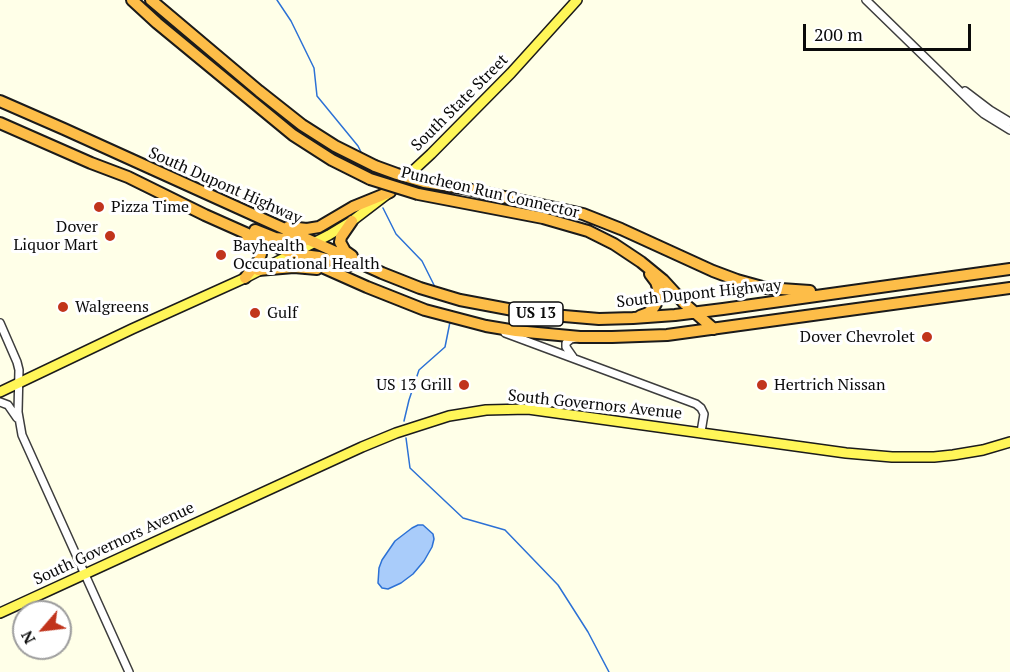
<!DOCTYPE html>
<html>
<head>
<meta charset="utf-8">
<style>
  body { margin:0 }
  #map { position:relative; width:1010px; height:672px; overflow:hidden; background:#ffffe8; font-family:"PT Serif",serif }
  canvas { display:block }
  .north { position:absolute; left:12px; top:600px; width:60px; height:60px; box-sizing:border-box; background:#fff; border:2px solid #9d9d9d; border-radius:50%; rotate:242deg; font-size:16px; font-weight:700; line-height:24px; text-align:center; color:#0a0a0a }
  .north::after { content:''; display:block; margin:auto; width:21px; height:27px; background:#c1341c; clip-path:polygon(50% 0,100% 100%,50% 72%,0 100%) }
  .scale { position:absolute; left:803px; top:24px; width:168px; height:27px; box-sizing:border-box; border:3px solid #0a0a0a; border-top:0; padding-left:8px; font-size:18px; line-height:21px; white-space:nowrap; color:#0a0a0a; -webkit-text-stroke:4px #fff; paint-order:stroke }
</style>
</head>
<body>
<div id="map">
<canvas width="1010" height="672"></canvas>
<div class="north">N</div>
<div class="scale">200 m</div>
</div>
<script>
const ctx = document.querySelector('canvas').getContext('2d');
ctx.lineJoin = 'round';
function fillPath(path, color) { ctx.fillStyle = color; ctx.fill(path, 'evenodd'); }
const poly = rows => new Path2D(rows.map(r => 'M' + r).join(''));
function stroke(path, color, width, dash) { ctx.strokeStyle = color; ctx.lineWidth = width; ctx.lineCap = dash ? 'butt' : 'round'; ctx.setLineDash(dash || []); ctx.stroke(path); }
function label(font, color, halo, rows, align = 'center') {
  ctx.font = font + ' "PT Serif",serif'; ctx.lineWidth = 6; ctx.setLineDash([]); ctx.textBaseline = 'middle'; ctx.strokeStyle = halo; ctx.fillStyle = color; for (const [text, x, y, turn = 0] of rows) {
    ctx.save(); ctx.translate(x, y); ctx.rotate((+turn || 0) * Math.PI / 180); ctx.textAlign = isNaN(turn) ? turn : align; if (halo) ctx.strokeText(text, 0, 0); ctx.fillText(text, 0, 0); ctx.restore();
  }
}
const water = poly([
  [418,525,423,525,433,534,434,539,432,547,424,561,413,574,401,583,388,589,382,588,378,583,379,568,382,560,395,541,412,528,418,525]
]);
const stream = poly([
  [277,0,291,21,314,68,317,96,358,146,361,152],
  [383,208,396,234,422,261,435,287],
  [404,421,409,400,419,370,445,347,450,322],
  [406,438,410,468,463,518,505,530,558,585,588,632,609,672]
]);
const minor = poly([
  [866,0,976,107,984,114,1010,130],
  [965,91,990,110,1010,122],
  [0,323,17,362,19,370,18,412,22,435,129,672],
  [505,333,696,404,701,408,704,414,701,432],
  [573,357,566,347,566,343,571,339,576,338],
  [0,402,8,405,17,418]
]);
const major = poly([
  [0,392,132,329,245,278,329,235,352,221,390,192,431,154,511,73,577,0],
  [0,613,362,447,396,433,449,416,486,410,528,409,846,453,892,457,934,457,953,455,983,450,1010,442]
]);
const highway = poly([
  [132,0,157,23,293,135,332,160,370,179],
  [151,0,259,91,302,125,335,146,375,166],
  [0,101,64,129,382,273,420,288,460,300,529,313,599,319,633,318,675,315,723,309,1010,269],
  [0,123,91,163,128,177,205,215,367,287,425,310,486,326,516,331,580,337,612,337,667,335,1010,288],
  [424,182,463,188,583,214,621,229,713,271,737,280,766,288,810,291],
  [418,194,543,218,588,231,614,244,641,262,663,280,685,304,714,329],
  [352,221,341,237,340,242,345,251,352,256],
  [288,227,307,229,319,227,353,207,390,192],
  [255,230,275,238,304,241],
  [303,255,319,257,350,265],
  [258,270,294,267,317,269],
  [245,278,259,260,261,254,259,248,257,245,247,239],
  [640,316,648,313,654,307,658,300,659,291,656,282,650,274]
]);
const highwayBridge = poly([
  [375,166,397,174,424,182],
  [370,179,418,194]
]);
const markers = [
  [99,207,6,"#c1341c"],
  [110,236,6,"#c1341c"],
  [221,255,6,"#c1341c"],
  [63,307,6,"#c1341c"],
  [255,313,6,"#c1341c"],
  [927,337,6,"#c1341c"],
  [464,385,6,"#c1341c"],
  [762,385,6,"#c1341c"]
];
const shields = [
  [536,314,54]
];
const shieldNames = [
  ["US 13",536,314]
];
const streetNames = [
  ["South State Street",460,103,-45],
  ["South Dupont Highway",225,186,24],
  ["Puncheon Run Connector",490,193,13],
  ["South Dupont Highway",699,294,-6],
  ["South Governors Avenue",595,405,6],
  ["South Governors Avenue",114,544,-25]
];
const poiNames = [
  ["Pizza Time",111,207],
  ["Dover",98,227,"right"],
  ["Liquor Mart",98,245,"right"],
  ["Bayhealth",233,246],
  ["Occupational Health",233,264],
  ["Walgreens",75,307],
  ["Gulf",267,313],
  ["Dover Chevrolet",915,337,"right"],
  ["US 13 Grill",452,385,"right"],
  ["Hertrich Nissan",774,385]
];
fillPath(water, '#a9ccfa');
stroke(water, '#2c71d5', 1.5);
stroke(stream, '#2c71d5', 1.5);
stroke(minor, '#3d3d3d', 10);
stroke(major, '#1b1b1b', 12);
stroke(highway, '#1b1b1b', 14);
stroke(minor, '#fff', 7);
stroke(major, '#fff658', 9);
stroke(highway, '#fdbd48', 10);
stroke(highwayBridge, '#1b1b1b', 14, []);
stroke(highwayBridge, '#fdbd48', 10);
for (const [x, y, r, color] of markers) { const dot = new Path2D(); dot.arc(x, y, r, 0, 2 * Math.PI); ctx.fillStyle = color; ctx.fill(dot); stroke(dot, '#fff', 2); }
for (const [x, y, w] of shields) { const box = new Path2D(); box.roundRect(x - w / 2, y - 12, w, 24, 4.5); ctx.fillStyle = '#fff'; ctx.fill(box); stroke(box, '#0a0a0a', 1.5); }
label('bold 15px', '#0a0a0a', null, shieldNames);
label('16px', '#0a0a0a', '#fff', streetNames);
label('16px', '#0a0a0a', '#fff', poiNames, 'left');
</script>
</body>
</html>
